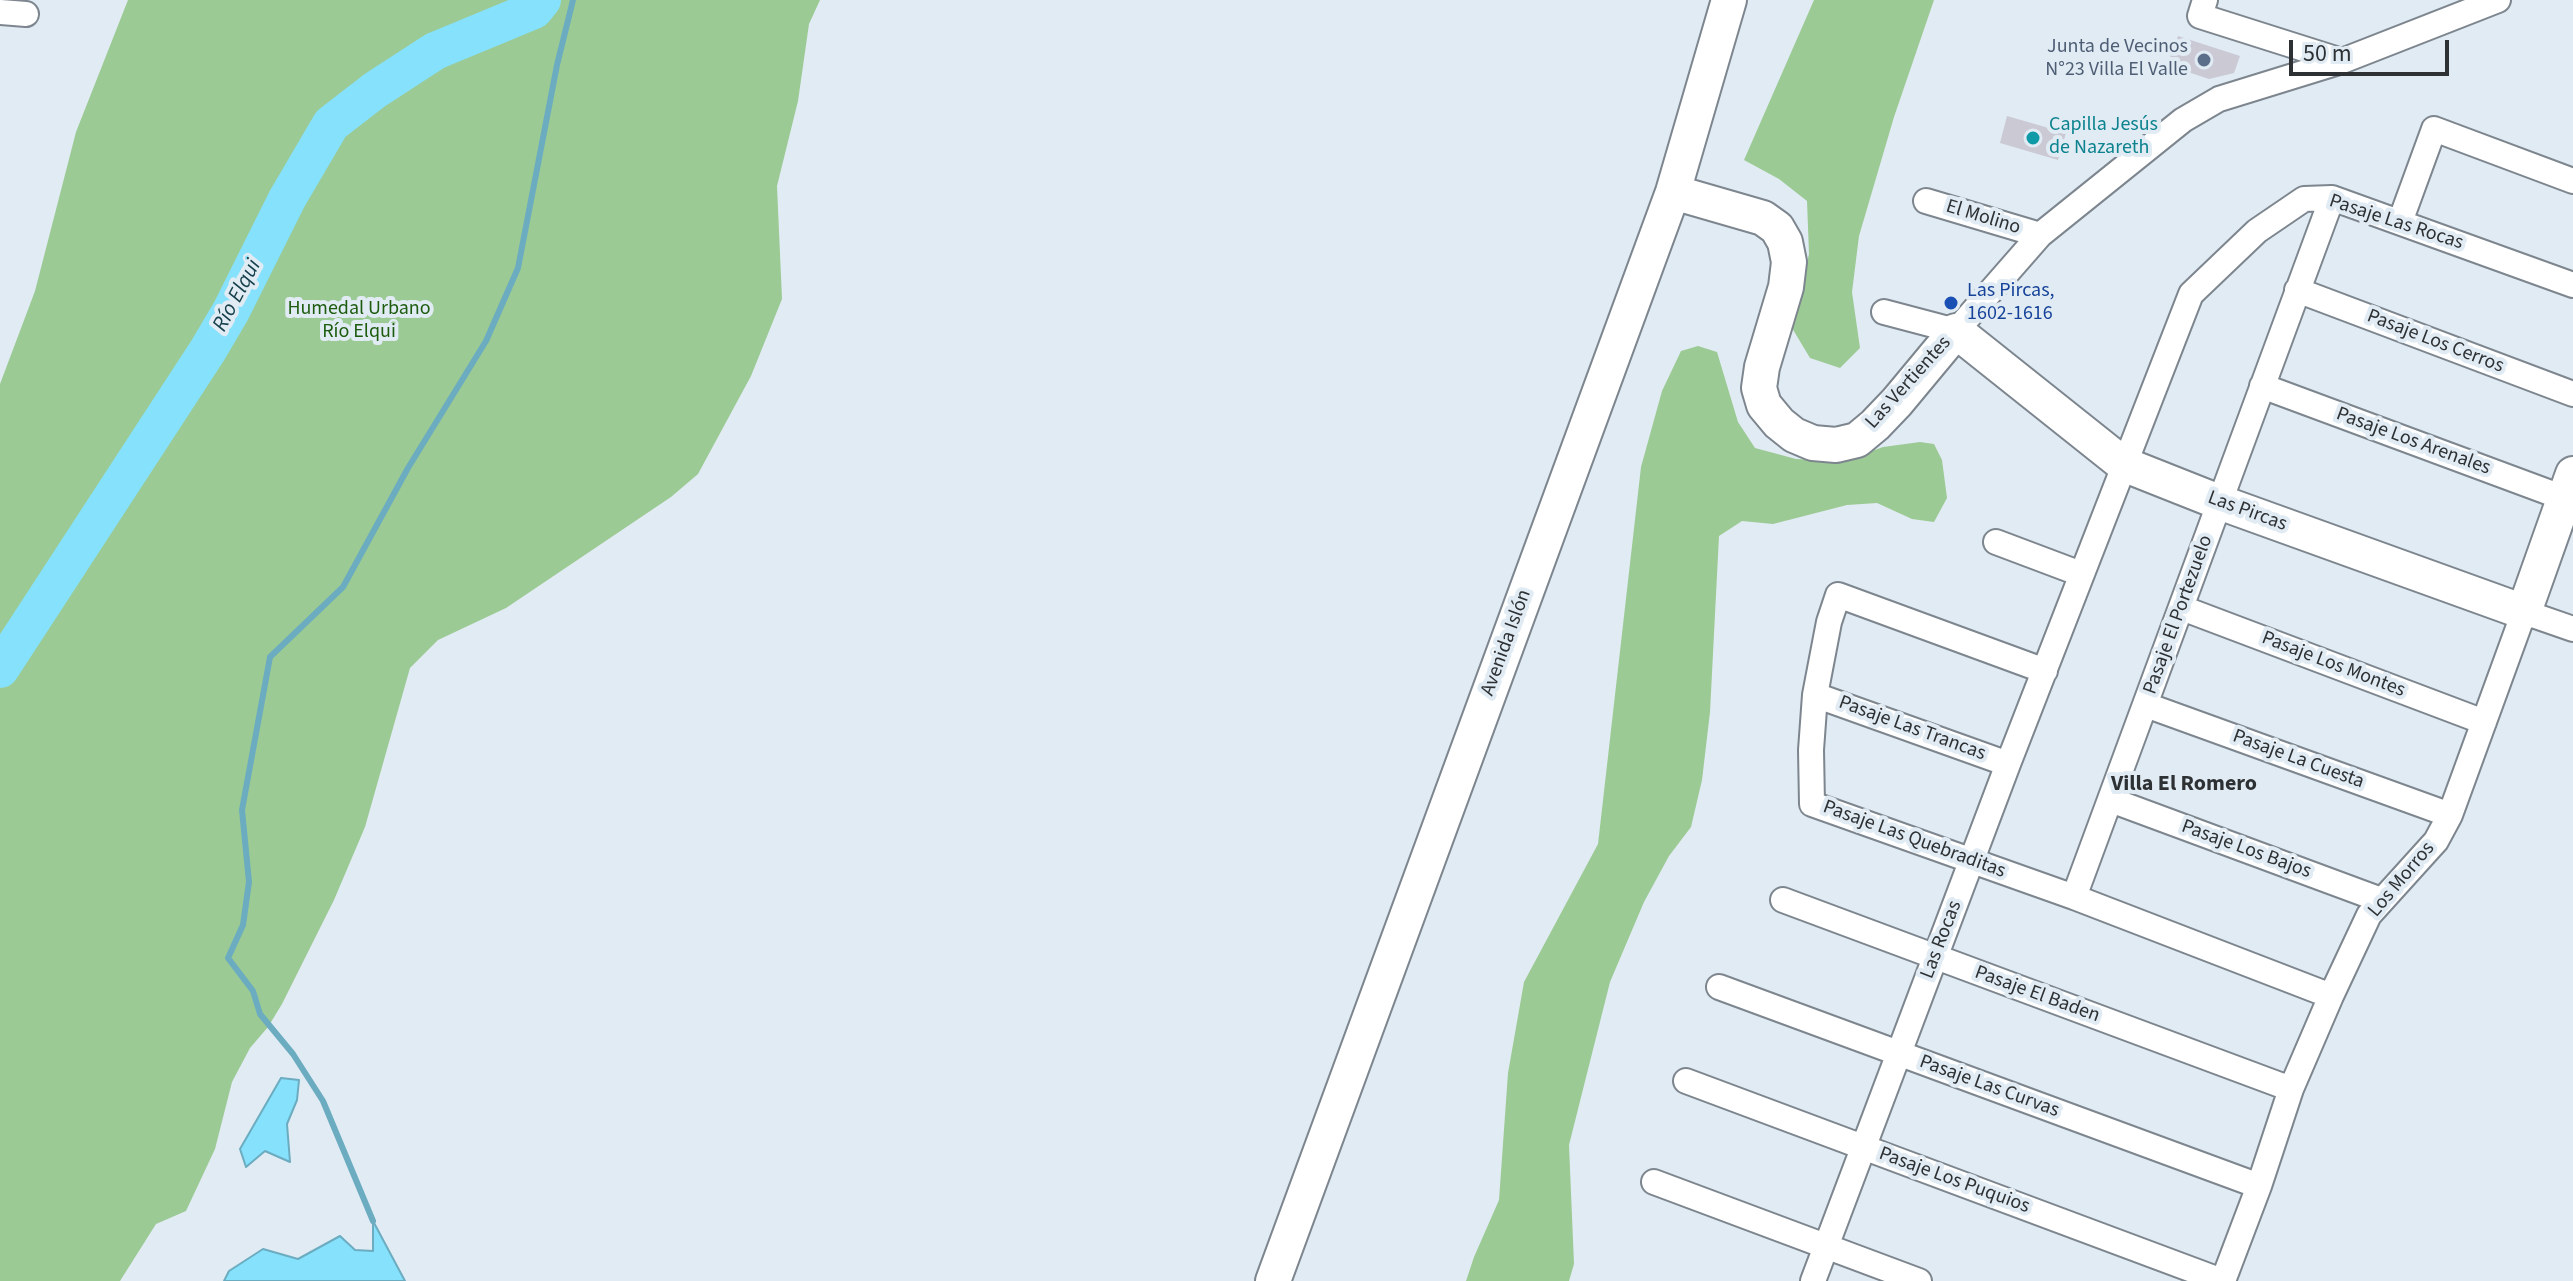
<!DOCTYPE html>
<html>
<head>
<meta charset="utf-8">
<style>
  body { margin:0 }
  #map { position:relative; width:2573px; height:1281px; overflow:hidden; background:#e1ebf3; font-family:"Source Sans 3",sans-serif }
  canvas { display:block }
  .scale { position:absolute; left:2289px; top:40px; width:160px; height:36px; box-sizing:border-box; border:4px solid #2d3134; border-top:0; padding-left:10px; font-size:24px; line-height:28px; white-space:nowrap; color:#2d3134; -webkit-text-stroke:6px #e1ebf3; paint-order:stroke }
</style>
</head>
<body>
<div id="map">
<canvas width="2573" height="1281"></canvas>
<div class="scale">50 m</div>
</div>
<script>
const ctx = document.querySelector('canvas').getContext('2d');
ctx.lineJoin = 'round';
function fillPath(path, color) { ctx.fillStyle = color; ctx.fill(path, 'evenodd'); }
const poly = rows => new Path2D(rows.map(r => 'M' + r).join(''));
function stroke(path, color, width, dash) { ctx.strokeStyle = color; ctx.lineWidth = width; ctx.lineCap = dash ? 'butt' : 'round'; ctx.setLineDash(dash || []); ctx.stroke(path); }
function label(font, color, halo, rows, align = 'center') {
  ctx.font = font + ' "Source Sans 3",sans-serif'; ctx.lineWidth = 8; ctx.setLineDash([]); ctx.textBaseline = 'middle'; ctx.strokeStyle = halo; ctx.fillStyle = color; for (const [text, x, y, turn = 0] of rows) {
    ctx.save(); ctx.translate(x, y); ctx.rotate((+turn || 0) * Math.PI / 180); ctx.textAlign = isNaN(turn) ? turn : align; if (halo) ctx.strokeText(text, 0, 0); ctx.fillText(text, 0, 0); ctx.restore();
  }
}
const green = poly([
  [128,0,820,0,809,24,798,101,777,186,782,299,751,376,698,474,671,497,506,608,438,640,410,668,365,827,334,900,282,1004,268,1027,250,1048,232,1082,215,1149,186,1211,156,1224,120,1281,0,1281,0,384,35,291,76,132],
  [1814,0,1934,0,1894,117,1859,236,1852,292,1860,348,1840,368,1810,358,1792,328,1809,254,1807,201,1779,179,1744,160],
  [1698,346,1717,352,1738,422,1755,448,1796,459,1844,461,1883,447,1920,442,1934,444,1942,460,1947,498,1934,522,1912,519,1877,503,1847,505,1773,524,1742,521,1719,536,1710,712,1702,780,1691,827,1669,856,1644,902,1610,982,1569,1145,1574,1264,1569,1281,1466,1281,1474,1257,1499,1200,1508,1073,1524,982,1598,844,1641,467,1662,391,1681,351]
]);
const water = poly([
  [281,1078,299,1080,297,1100,287,1124,290,1162,265,1151,246,1167,240,1149,281,1078],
  [373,1221,405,1281,224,1281,229,1271,263,1249,298,1259,340,1236,355,1250,373,1251,373,1221]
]);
const stream = poly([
  [373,1221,323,1101,293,1054,260,1014,253,991,228,958,243,925,249,882,242,810,270,657,343,587,408,468,486,341,518,268,557,65,573,0]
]);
const river = poly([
  [0,669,208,350,231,311,287,199,331,124,375,90,435,51,534,10,542,0]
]);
const building = poly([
  [2178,36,2240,56,2234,73,2209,79,2167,65],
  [2007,116,2066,133,2058,160,2000,143]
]);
const street = poly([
  [2205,0,2200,16,2342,61],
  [0,12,26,14],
  [1926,201,2040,235],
  [2400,222,2434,129,2573,181],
  [2297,290,2573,394],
  [1884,312,1956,331,2040,235,2183,120,2219,99,2342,61,2498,0],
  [2262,386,2564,498],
  [1996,542,2081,574],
  [2182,608,2484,722],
  [2045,671,1838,595,1829,622,1815,695,1811,750,1812,804,2074,897,2331,996],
  [1815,695,2008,764],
  [2146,705,2450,815],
  [2111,800,2381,900],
  [2074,897,2332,198],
  [1783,900,2291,1089],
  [1719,987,2259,1186],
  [1686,1081,2222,1281],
  [1654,1182,1919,1281],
  [1813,1281,2008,764,2191,294,2257,231,2304,199,2332,198,2573,285],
  [2223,1281,2259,1186,2291,1089,2331,996,2369,915,2436,841,2450,815,2524,612,2573,629]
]);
const secondary = poly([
  [1673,192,1763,218,1777,228,1785,242,1789,262,1786,287,1762,367,1759,388,1764,405,1779,423,1794,435,1813,443,1836,445,1857,440,1875,425,1897,402,1956,331,2123,464,2219,502,2524,612,2573,474],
  [1273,1281,1673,192,1729,0]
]);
const markers = [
  [2204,60,8,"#5c6f8a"],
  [2033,138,8,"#0f9aa8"],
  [1951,303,8,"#1a4fb4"]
];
const serviceNames = [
  ["Junta de Vecinos",2188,48],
  ["N°23 Villa El Valle",2188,71]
];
const cultureNames = [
  ["Capilla Jesús",2049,126],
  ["de Nazareth",2049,149]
];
const streetNames = [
  ["El Molino",1983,218,17],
  ["Pasaje Las Rocas",2396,223,18],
  ["Pasaje Los Cerros",2435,342,21],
  ["Las Vertientes",1909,383,-48],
  ["Pasaje Los Arenales",2413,442,20],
  ["Las Pircas",2247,512,20],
  ["Pasaje El Portezuelo",2179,615,-70],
  ["Avenida Islón",1507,643,-70],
  ["Pasaje Los Montes",2333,665,21],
  ["Pasaje Las Trancas",1912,729,20],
  ["Pasaje La Cuesta",2298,760,20],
  ["Pasaje Las Quebraditas",1914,840,20],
  ["Pasaje Los Bajos",2246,850,20],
  ["Los Morros",2402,880,-50],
  ["Las Rocas",1942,940,-69],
  ["Pasaje El Baden",2037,995,20],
  ["Pasaje Las Curvas",1989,1087,20],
  ["Pasaje Los Puquios",1954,1181,20]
];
const transitNames = [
  ["Las Pircas,",1967,292],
  ["1602-1616",1967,315]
];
const parkNames = [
  ["Humedal Urbano",359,310],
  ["Río Elqui",359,333]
];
const waterNames = [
  ["Río Elqui",238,296,-62]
];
const neighbourhoodNames = [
  ["Villa El Romero",2184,785]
];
fillPath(green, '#9cca94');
fillPath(water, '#86e1fc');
stroke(water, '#6bacc0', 2);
stroke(stream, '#6bacc0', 6);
stroke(river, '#86e1fc', 38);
fillPath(building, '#cac9d4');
stroke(street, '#7d868e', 28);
stroke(secondary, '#7d868e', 38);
stroke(street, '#fff', 24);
stroke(secondary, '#fff', 34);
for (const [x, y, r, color] of markers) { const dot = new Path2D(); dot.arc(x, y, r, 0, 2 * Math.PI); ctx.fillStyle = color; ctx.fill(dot); stroke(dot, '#e1ebf3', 3); }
label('20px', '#4e5e75', '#e1ebf3', serviceNames, 'right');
label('20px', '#0d838f', '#e1ebf3', cultureNames, 'left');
label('20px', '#2d3134', '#e1ebf3', streetNames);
label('20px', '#164399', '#e1ebf3', transitNames, 'left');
label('20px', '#1d5c0f', '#e1ebf3', parkNames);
label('italic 22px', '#16404b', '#e1ebf3', waterNames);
label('bold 22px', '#2d3134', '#e1ebf3', neighbourhoodNames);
</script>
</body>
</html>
